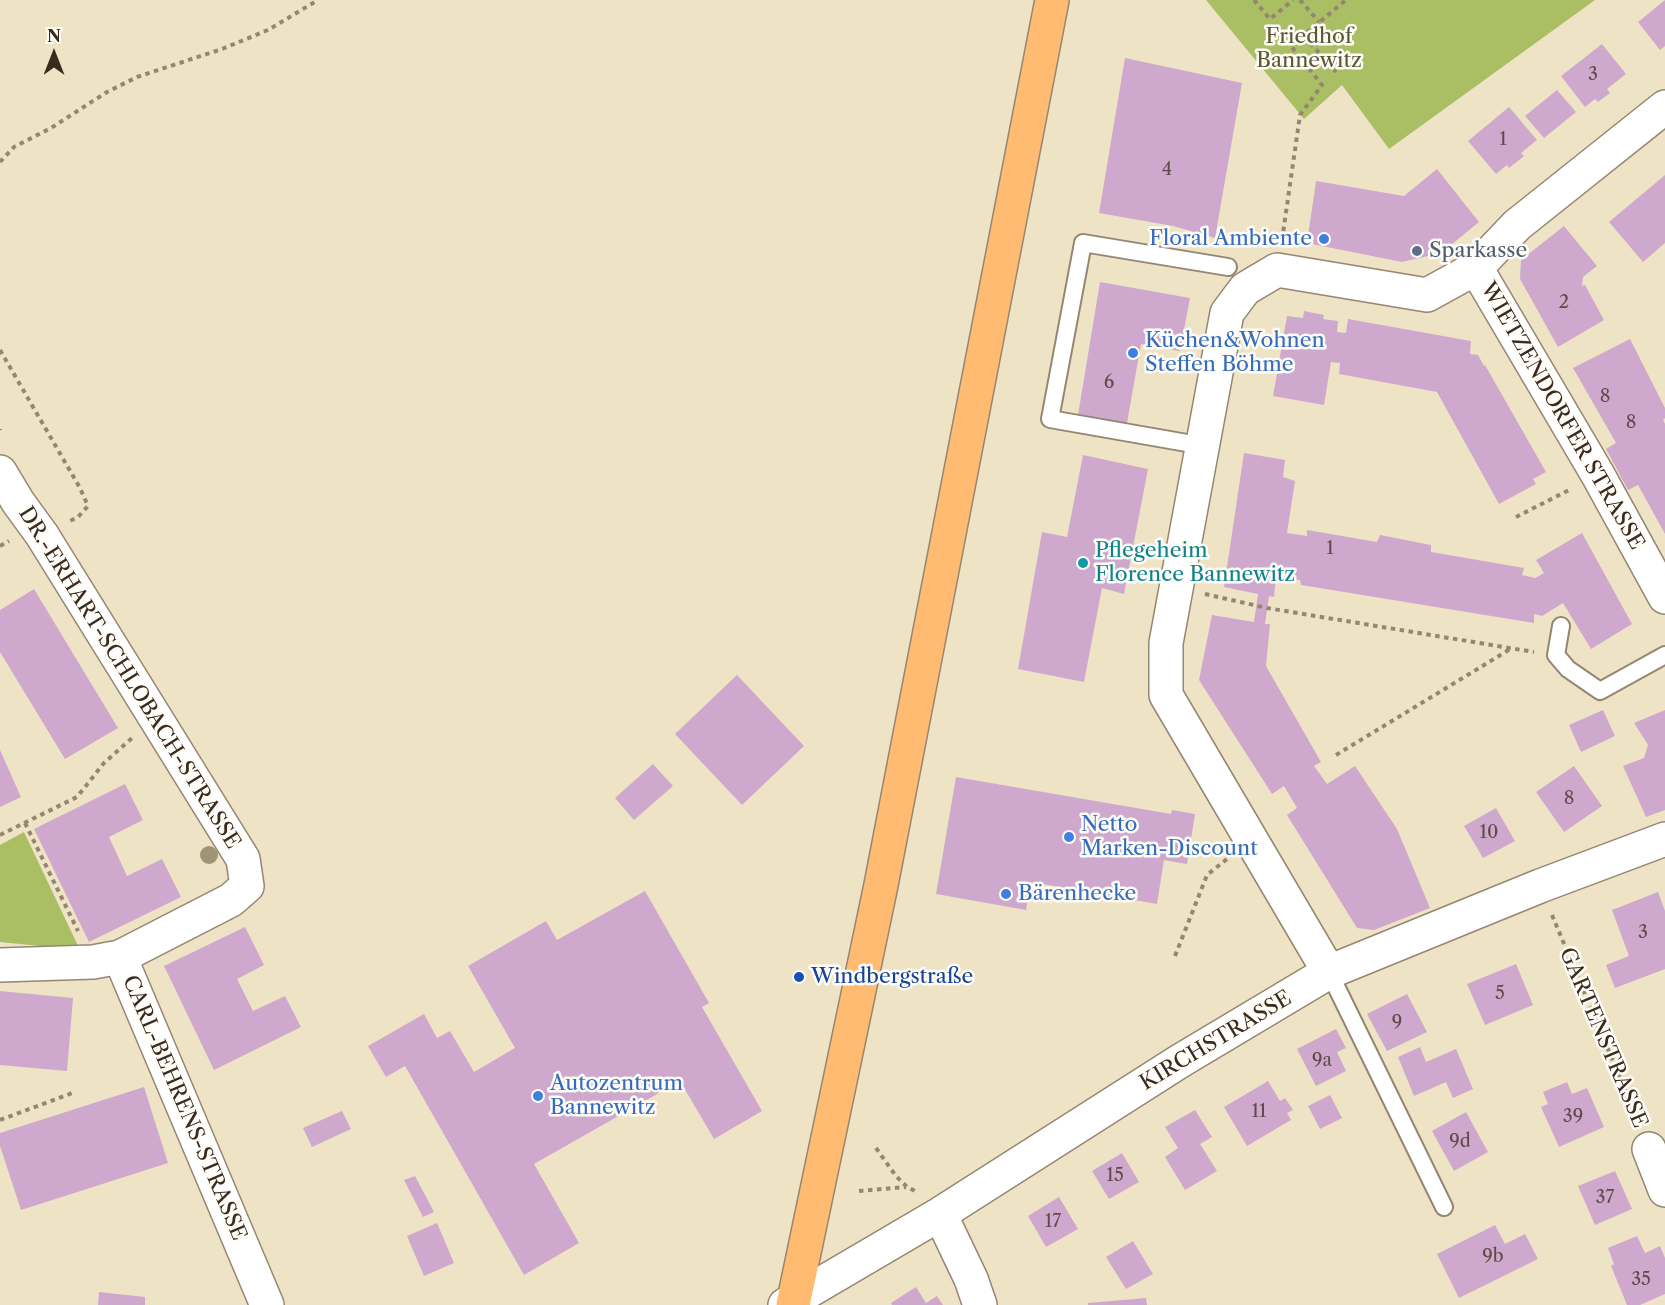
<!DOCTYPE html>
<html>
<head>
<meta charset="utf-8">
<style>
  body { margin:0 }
  #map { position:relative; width:1665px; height:1305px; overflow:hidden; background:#efe3c5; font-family:"Libre Caslon Text",serif }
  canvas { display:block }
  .north { position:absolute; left:24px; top:24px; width:60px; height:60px; -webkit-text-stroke:4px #fdfcf7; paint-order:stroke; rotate:0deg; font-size:16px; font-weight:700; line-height:24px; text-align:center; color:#3b2a1e }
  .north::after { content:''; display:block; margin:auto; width:21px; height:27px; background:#3b2a1e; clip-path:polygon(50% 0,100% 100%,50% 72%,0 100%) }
</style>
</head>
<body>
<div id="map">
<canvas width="1665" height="1305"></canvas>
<div class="north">N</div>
</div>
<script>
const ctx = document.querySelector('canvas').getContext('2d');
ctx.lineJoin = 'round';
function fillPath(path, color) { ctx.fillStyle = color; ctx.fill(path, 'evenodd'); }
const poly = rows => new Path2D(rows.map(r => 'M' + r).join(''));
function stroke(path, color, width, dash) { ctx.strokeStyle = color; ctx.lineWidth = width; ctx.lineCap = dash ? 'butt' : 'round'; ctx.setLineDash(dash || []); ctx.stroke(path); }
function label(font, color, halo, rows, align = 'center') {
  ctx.font = font + ' "Libre Caslon Text",serif'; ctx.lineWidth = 5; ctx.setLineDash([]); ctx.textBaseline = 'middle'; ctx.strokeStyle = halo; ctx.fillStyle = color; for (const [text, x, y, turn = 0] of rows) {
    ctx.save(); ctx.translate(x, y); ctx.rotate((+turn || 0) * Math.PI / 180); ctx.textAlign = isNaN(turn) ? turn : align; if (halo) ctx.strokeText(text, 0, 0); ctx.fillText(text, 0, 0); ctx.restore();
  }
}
const green = poly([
  [1206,0,1595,0,1389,149,1342,85,1304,119],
  [24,832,80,950,0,942,0,845]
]);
const building = poly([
  [1665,0,1665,46,1660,50,1638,22],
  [1602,44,1626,74,1607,89,1610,93,1598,102,1595,99,1585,107,1561,76],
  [1125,58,1242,83,1215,238,1173,226,1099,213],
  [1557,90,1576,112,1544,138,1525,116],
  [1509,107,1537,140,1521,153,1524,156,1509,168,1507,165,1496,174,1468,141],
  [1437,169,1479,222,1441,253,1402,262,1307,243,1316,181,1404,196],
  [1665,175,1665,243,1643,262,1609,222],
  [1564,226,1597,266,1583,277,1582,286,1585,285,1604,320,1558,347,1520,279,1521,260],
  [1100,282,1190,298,1180,351,1141,344,1127,423,1078,415],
  [1304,311,1324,315,1323,319,1338,321,1337,332,1346,333,1348,319,1471,341,1470,354,1478,355,1484,366,1485,365,1546,472,1533,479,1536,484,1499,504,1437,392,1339,374,1340,363,1331,362,1324,405,1273,396,1287,316,1303,318],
  [1630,339,1665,408,1665,418,1663,420,1665,424,1665,534,1638,485,1628,490,1606,449,1616,443,1573,368],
  [1244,453,1285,460,1283,477,1295,481,1287,533,1307,536,1307,530,1377,542,1380,535,1431,545,1431,552,1524,568,1522,575,1535,578,1544,573,1536,560,1582,533,1632,624,1591,649,1563,603,1542,616,1534,614,1534,623,1301,585,1300,580,1276,577,1274,597,1269,596,1265,624,1270,624,1266,666,1321,762,1314,766,1327,784,1355,766,1397,829,1430,908,1374,930,1357,928,1287,815,1297,808,1284,786,1272,794,1199,680,1212,615,1254,622,1258,594,1224,587],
  [1083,455,1148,469,1124,594,1102,588,1084,682,1018,669,1042,532,1067,537],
  [34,589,118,728,65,759,0,652,0,610],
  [737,675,804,746,742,805,675,734],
  [1603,710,1615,736,1581,752,1569,725],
  [1665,710,1665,810,1646,817,1623,766,1644,758,1648,745,1634,723],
  [0,750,21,797,0,807],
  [653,764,673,786,634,820,615,798],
  [1574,766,1602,806,1564,832,1536,792],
  [956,777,1171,814,1172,810,1195,814,1187,864,1164,860,1157,904,1031,882,1026,910,936,894],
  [125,784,143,820,109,837,127,876,162,859,181,897,89,942,34,829],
  [1496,808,1515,841,1483,858,1464,826],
  [645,891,709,1003,702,1007,762,1111,714,1139,680,1081,534,1164,579,1243,524,1275,405,1066,386,1077,368,1046,424,1014,437,1038,450,1031,474,1072,515,1048,468,966,546,921,557,940],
  [1658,892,1665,911,1665,969,1615,988,1606,965,1629,956,1612,910],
  [245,927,264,965,237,979,253,1011,285,996,301,1027,214,1070,164,966],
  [1516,964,1533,1005,1485,1025,1467,984],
  [0,991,73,998,67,1071,0,1065],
  [1407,994,1427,1032,1387,1051,1367,1014],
  [1336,1029,1346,1048,1337,1052,1346,1071,1316,1086,1297,1049],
  [1420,1047,1426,1062,1456,1049,1473,1089,1453,1098,1446,1082,1414,1096,1398,1057],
  [1268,1081,1280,1101,1285,1098,1293,1110,1287,1113,1291,1120,1247,1146,1224,1107],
  [1567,1082,1572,1094,1587,1088,1604,1127,1559,1147,1541,1107,1548,1104,1543,1092],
  [144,1087,168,1163,21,1210,0,1146,0,1133],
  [1330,1095,1342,1118,1320,1129,1308,1106],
  [1195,1110,1212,1137,1200,1144,1217,1171,1185,1190,1165,1157,1178,1148,1165,1127],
  [342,1111,351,1129,312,1147,303,1128],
  [1466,1112,1488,1152,1454,1171,1432,1131],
  [1122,1153,1139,1182,1109,1199,1092,1171],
  [1615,1171,1632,1209,1595,1225,1578,1186],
  [415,1176,434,1212,423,1217,404,1180],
  [1059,1197,1078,1229,1046,1247,1028,1216],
  [437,1223,454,1263,424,1276,407,1236],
  [1495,1225,1505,1244,1525,1234,1538,1259,1459,1298,1437,1254],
  [1637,1236,1645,1253,1660,1246,1665,1258,1665,1294,1640,1305,1627,1305,1611,1266,1614,1264,1608,1248],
  [1133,1241,1153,1274,1126,1289,1106,1257],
  [916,1287,926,1303,937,1296,943,1305,892,1305,891,1303],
  [99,1292,145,1297,145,1305,98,1305],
  [1146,1298,1147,1305,1088,1305,1088,1303]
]);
const path = poly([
  [1254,0,1270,19,1293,0],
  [1300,0,1319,22],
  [1304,36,1336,72],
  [0,162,14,147,51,128,107,92,137,77,222,49,268,30,318,0],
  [1282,240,1300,115,1322,85,1291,46,1346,0],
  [0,350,80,488,88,506,78,517,70,521],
  [0,429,0,430],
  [1516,517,1571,489],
  [0,546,9,541],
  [1205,594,1267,608,1534,652],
  [1336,755,1512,648],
  [25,823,78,931],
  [0,835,77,797,104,763,132,738],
  [1552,915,1638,1121],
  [1175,956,1207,875,1227,859],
  [0,1120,75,1092],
  [876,1148,896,1176,907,1187,917,1192],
  [859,1191,906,1187]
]);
const service = poly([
  [1204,446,1050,419,1083,243,1228,267],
  [1561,626,1556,655,1568,669,1600,691,1665,655],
  [1329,972,1444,1207]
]);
const minor = poly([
  [1476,268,1598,475,1665,597],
  [0,472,18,502,42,535,243,859,247,886,231,900,120,957],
  [0,965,93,962,120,957,267,1305],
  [1329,972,1166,695,1166,643,1227,313,1245,289,1277,270,1427,295,1476,268,1517,225,1665,107],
  [1649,1149,1665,1190],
  [940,1214,971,1279,980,1305],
  [785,1305,940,1214,1180,1061,1329,972,1540,886,1665,839]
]);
const primary = poly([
  [793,1305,881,885,1052,0]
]);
const trees = [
  [209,855]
];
const markers = [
  [1324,239,6,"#3f7fe0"],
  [1417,251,6,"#5c6f8a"],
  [1133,353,6,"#3f7fe0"],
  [1083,563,6,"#0f9aa8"],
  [1069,837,6,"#3f7fe0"],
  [1006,894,6,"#3f7fe0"],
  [799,977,6,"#1a4fb4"],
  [538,1096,6,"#3f7fe0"]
];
const numberNames = [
  ["3",1593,75],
  ["1",1503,140],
  ["4",1167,170],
  ["2",1564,303],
  ["6",1109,383],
  ["8",1605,397],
  ["8",1631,423],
  ["1",1330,549],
  ["8",1569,799],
  ["10",1489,833],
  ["3",1643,933],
  ["5",1500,994],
  ["9",1397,1023],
  ["9a",1322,1061],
  ["11",1259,1112],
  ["39",1573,1117],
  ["9d",1460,1142],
  ["15",1115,1176],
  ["37",1605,1198],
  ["17",1053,1222],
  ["9b",1493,1257],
  ["35",1641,1280]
];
const parkNames = [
  ["Friedhof",1309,37],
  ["Bannewitz",1309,61]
];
const shopNames = [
  ["Floral Ambiente",1312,239,"right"],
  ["Küchen&Wohnen",1145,341],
  ["Steffen Böhme",1145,365],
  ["Netto",1081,825],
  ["Marken-Discount",1081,849],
  ["Bärenhecke",1018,894],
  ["Autozentrum",550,1084],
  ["Bannewitz",550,1108]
];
const serviceNames = [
  ["Sparkasse",1429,251]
];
const streetNames = [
  ["WIETZENDORFER STRASSE",1562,416,60],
  ["DR.-ERHART-SCHLOBACH-STRASSE",129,678,58],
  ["GARTENSTRASSE",1603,1038,67],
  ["KIRCHSTRASSE",1216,1041,-31],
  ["CARL-BEHRENS-STRASSE",184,1108,67]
];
const cultureNames = [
  ["Pflegeheim",1095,551],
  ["Florence Bannewitz",1095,575]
];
const transitNames = [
  ["Windbergstraße",811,977]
];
fillPath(green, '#aabe63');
fillPath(building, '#cfa9cd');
stroke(service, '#958672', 20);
stroke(minor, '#958672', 36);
stroke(primary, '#958672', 36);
stroke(path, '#958672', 4, [4.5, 4.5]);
stroke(service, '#fff', 16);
stroke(minor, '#fff', 33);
stroke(primary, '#ffbb71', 33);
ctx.fillStyle = '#9e9575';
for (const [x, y] of trees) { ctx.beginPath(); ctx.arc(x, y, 9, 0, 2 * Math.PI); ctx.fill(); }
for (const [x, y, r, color] of markers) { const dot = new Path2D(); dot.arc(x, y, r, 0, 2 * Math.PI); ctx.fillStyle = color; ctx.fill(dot); stroke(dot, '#fdfcf7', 2); }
label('18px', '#604a4a', null, numberNames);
label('21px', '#5c5633', '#fdfcf7', parkNames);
label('21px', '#366cbe', '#fdfcf7', shopNames, 'left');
label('21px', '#4e5e75', '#fdfcf7', serviceNames, 'left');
label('21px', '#3b2a1e', '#fdfcf7', streetNames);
label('21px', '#0d838f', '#fdfcf7', cultureNames, 'left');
label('21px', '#164399', '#fdfcf7', transitNames, 'left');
</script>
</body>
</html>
